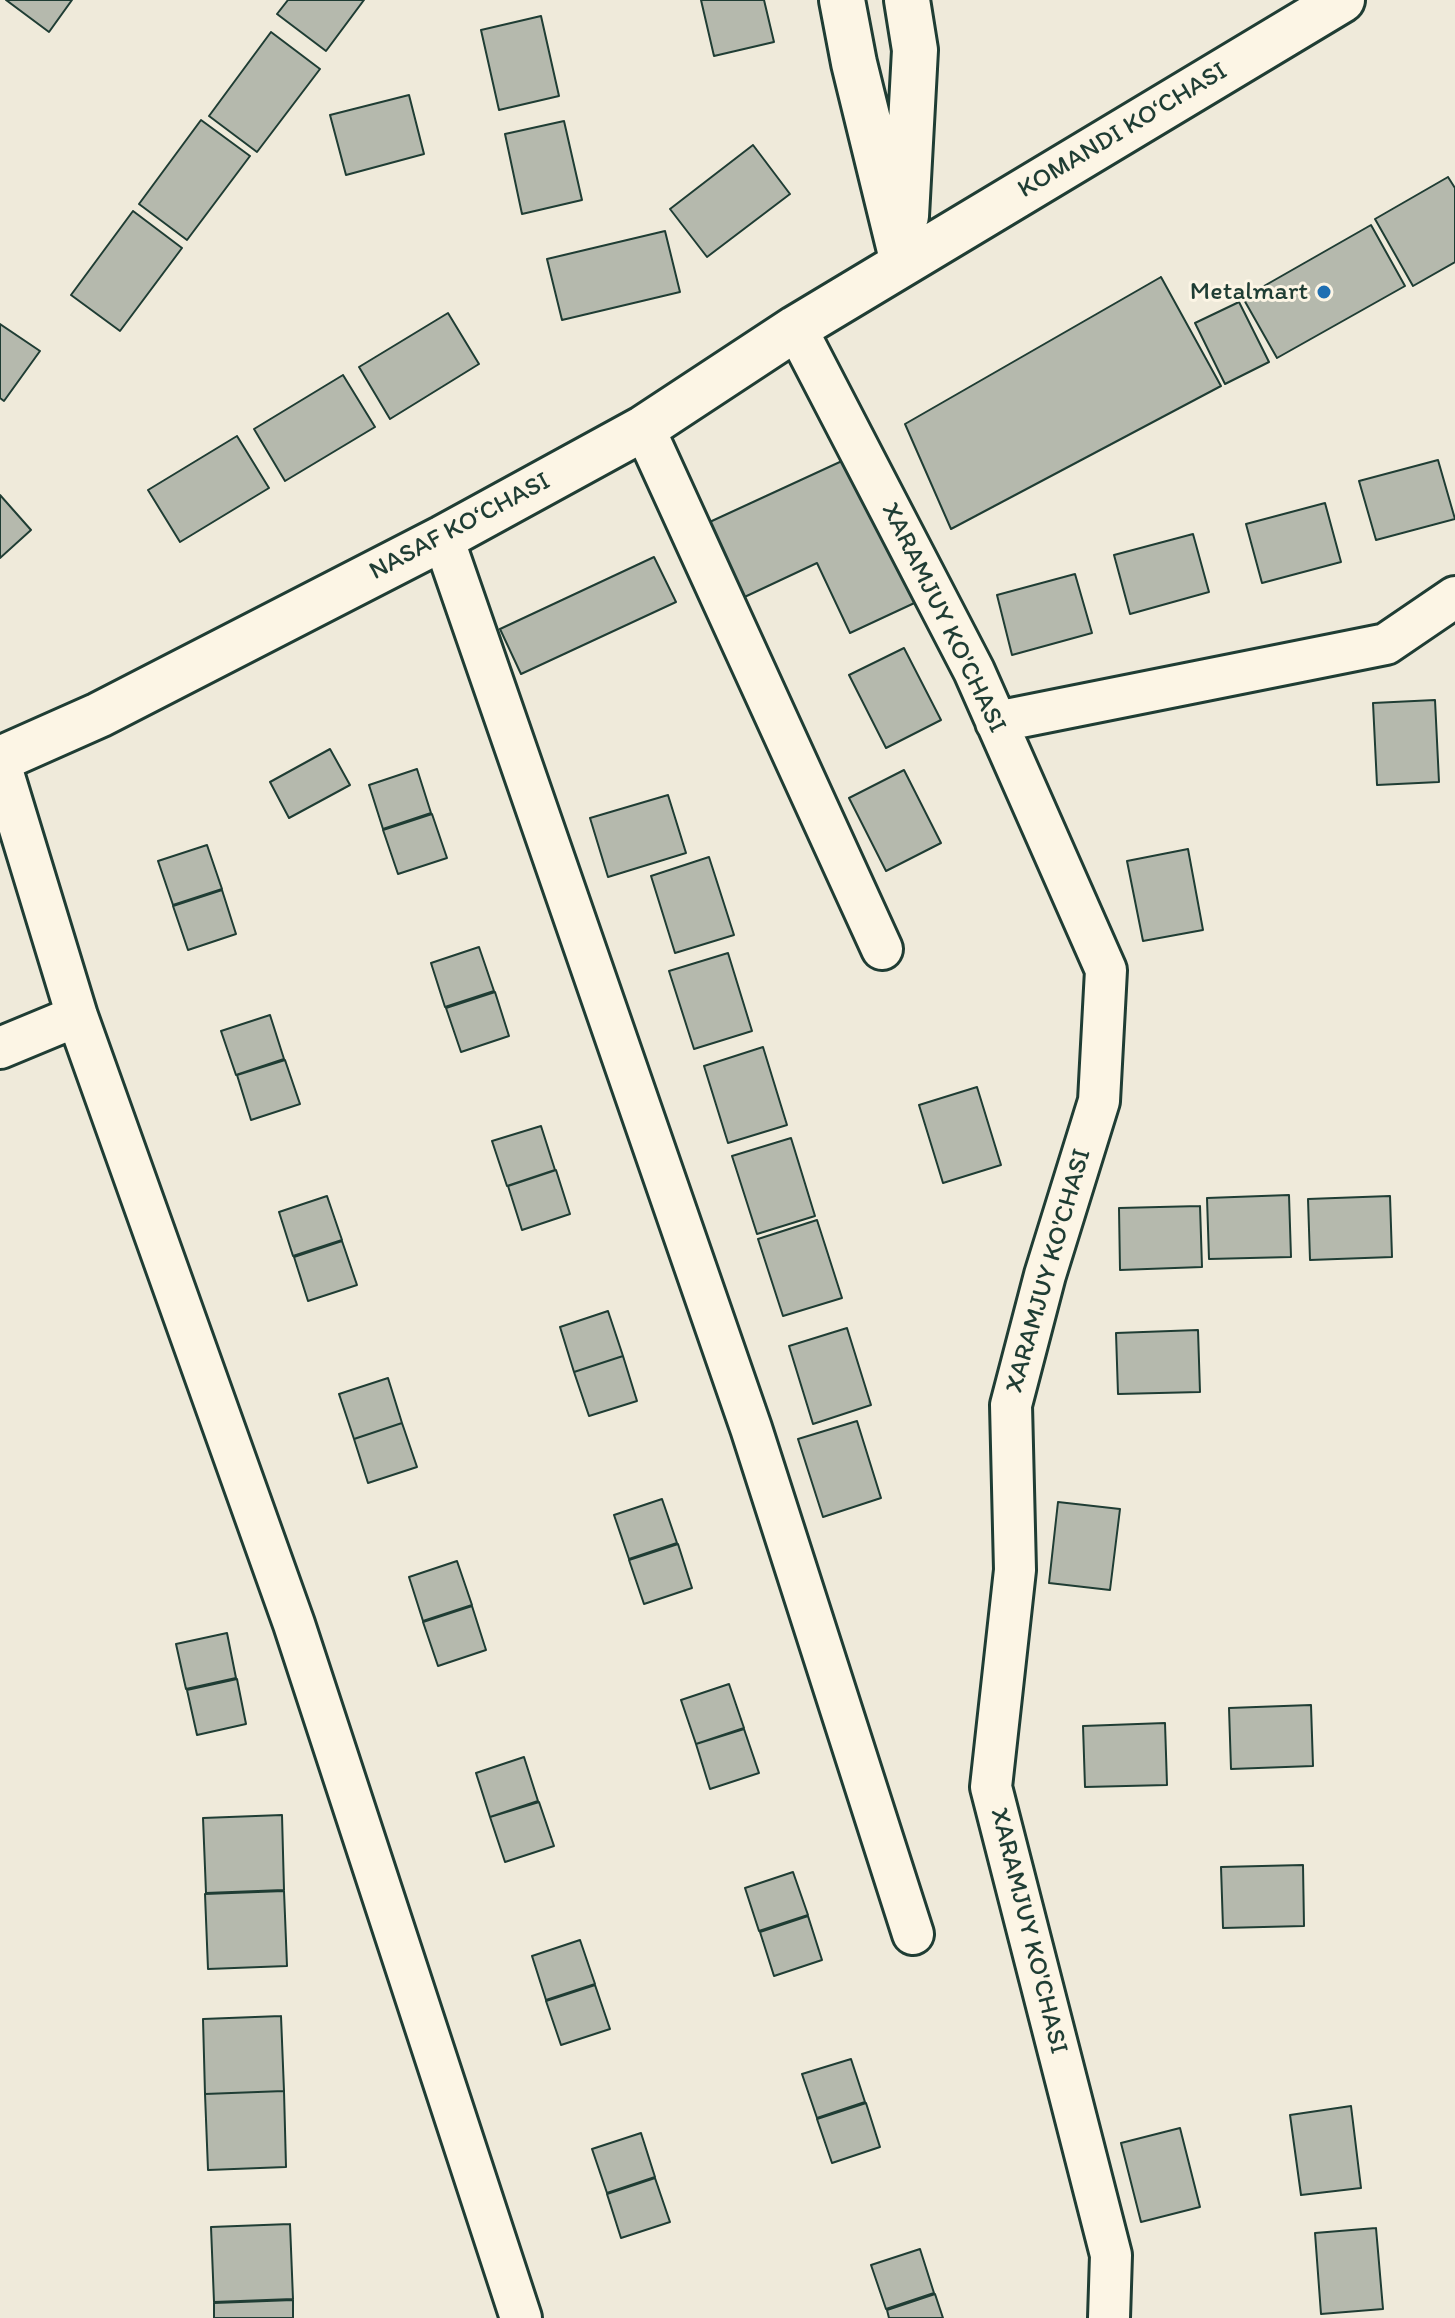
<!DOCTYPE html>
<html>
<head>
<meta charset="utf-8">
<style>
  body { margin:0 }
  canvas { display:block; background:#efeada }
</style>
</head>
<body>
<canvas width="1455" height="2318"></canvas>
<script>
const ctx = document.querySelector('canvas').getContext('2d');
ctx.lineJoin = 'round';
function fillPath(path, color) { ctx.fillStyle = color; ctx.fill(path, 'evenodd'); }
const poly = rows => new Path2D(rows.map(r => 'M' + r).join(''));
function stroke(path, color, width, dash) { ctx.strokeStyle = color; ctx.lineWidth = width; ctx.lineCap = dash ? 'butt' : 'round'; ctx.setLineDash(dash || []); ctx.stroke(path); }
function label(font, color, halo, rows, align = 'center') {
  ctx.font = font + ' Itim,sans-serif'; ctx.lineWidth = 6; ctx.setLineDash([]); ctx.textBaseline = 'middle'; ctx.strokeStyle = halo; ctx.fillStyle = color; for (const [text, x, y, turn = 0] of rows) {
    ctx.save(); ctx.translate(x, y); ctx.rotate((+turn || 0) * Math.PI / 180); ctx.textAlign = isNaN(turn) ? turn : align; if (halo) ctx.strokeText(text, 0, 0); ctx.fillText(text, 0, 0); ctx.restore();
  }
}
const building = poly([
  [6,0,72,0,49,32,6,0],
  [288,0,364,0,326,51,277,14,288,0],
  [701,0,764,0,774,42,714,56,701,0],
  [541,16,559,96,499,110,481,30,541,16],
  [271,32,320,69,257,152,209,116,271,32],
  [409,95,424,154,346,175,330,115,409,95],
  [201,120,250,156,187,240,139,204,201,120],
  [564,121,582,200,522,214,505,134,564,121],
  [753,145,790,194,707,257,670,209,753,145],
  [1448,177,1455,188,1455,262,1413,286,1375,219,1448,177],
  [133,211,182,248,120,331,71,295,133,211],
  [1371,225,1405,286,1277,358,1243,298,1371,225],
  [665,231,680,292,562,320,547,259,665,231],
  [1161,277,1221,386,951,529,905,424,1161,277],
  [1239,302,1269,362,1225,384,1195,323,1239,302],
  [448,313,479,364,390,419,359,367,448,313],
  [0,324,40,351,4,401,0,398,0,324],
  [343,375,375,427,285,481,254,429,343,375],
  [237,436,269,488,180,542,148,490,237,436],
  [855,455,923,599,850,633,817,563,736,601,701,526,855,455],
  [1438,460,1455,519,1376,540,1359,481,1438,460],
  [0,495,31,530,0,558,0,495],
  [1325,503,1341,562,1262,583,1246,524,1325,503],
  [1193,534,1209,592,1130,614,1114,555,1193,534],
  [654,557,676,602,521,674,500,629,654,557],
  [1075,574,1092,633,1012,655,997,595,1075,574],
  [904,648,941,720,886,748,849,675,904,648],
  [1435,700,1439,782,1377,785,1373,703,1435,700],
  [330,749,350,785,289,818,270,782,330,749],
  [417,769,431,813,383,829,369,785,417,769],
  [904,770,941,843,886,871,849,798,904,770],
  [668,795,686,853,608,877,590,818,668,795],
  [432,814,447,858,398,874,383,830,432,814],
  [207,845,222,889,173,905,158,861,207,845],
  [1188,849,1203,930,1143,941,1127,861,1188,849],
  [709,857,734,935,675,953,651,876,709,857],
  [222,890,236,934,188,950,173,906,222,890],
  [479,947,494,991,445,1007,431,963,479,947],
  [728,953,752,1031,694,1049,669,971,728,953],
  [495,992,509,1036,461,1052,446,1008,495,992],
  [270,1015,284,1059,236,1075,221,1031,270,1015],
  [763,1047,787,1125,728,1143,704,1066,763,1047],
  [285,1060,300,1104,251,1120,237,1075,285,1060],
  [977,1087,1001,1165,943,1183,919,1105,977,1087],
  [541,1126,555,1170,507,1186,492,1141,541,1126],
  [791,1138,815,1216,757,1234,732,1156,791,1138],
  [556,1170,570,1214,522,1230,508,1186,556,1170],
  [1289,1195,1291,1257,1209,1259,1207,1198,1289,1195],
  [327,1196,342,1240,293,1256,279,1212,327,1196],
  [1390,1196,1392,1257,1310,1260,1308,1199,1390,1196],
  [1200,1206,1202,1267,1120,1270,1119,1208,1200,1206],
  [817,1220,842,1298,783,1316,758,1239,817,1220],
  [342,1241,357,1285,308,1301,294,1257,342,1241],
  [608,1311,623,1356,574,1372,560,1327,608,1311],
  [847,1328,871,1405,813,1424,789,1346,847,1328],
  [1198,1330,1200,1392,1118,1394,1116,1333,1198,1330],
  [623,1356,637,1401,589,1416,574,1372,623,1356],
  [388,1378,402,1423,354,1439,339,1394,388,1378],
  [857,1421,881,1498,823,1517,798,1439,857,1421],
  [402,1423,417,1467,368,1483,354,1439,402,1423],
  [662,1499,677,1543,629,1559,614,1515,662,1499],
  [1058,1502,1120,1509,1110,1590,1049,1583,1058,1502],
  [678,1544,692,1588,644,1604,629,1560,678,1544],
  [457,1561,472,1605,423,1621,409,1577,457,1561],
  [472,1606,486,1650,438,1666,423,1622,472,1606],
  [227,1633,236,1678,186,1689,176,1644,227,1633],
  [237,1679,246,1724,197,1735,187,1690,237,1679],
  [729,1684,744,1728,696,1744,681,1700,729,1684],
  [1311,1705,1313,1766,1231,1769,1229,1708,1311,1705],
  [1165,1723,1167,1785,1085,1787,1083,1726,1165,1723],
  [744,1729,759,1773,710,1789,696,1744,744,1729],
  [524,1757,538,1801,490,1817,476,1773,524,1757],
  [539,1802,554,1846,505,1862,490,1817,539,1802],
  [282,1815,284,1890,206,1893,203,1818,282,1815],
  [1303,1865,1304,1926,1223,1928,1221,1867,1303,1865],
  [793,1872,808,1915,759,1931,745,1888,793,1872],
  [284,1891,287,1966,208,1969,205,1894,284,1891],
  [808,1916,822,1960,774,1976,760,1932,808,1916],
  [580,1940,595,1984,546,2000,532,1956,580,1940],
  [595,1985,610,2029,561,2045,546,2001,595,1985],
  [281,2016,284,2091,205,2094,203,2019,281,2016],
  [851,2059,865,2102,817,2118,802,2074,851,2059],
  [284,2091,286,2167,208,2170,205,2094,284,2091],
  [866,2103,880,2147,832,2163,817,2119,866,2103],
  [1351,2106,1361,2188,1301,2195,1290,2115,1351,2106],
  [1180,2128,1200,2207,1141,2222,1121,2143,1180,2128],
  [641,2133,655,2177,607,2193,592,2149,641,2133],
  [655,2178,670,2222,621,2238,607,2194,655,2178],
  [290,2224,293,2299,214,2302,211,2227,290,2224],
  [1376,2228,1383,2309,1321,2314,1315,2233,1376,2228],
  [920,2249,934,2293,886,2309,871,2265,920,2249],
  [935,2294,943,2318,889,2318,887,2310,935,2294],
  [293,2300,293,2318,214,2318,214,2303,293,2300]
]);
const minor = poly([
  [796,328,974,671,1106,970,1099,1101,1045,1275,1011,1405,1015,1570,991,1787,1111,2255,1109,2318],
  [644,428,882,949],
  [443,538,751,1428,913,1934],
  [996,722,1386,644,1455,597],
  [0,763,77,1016,294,1624,521,2318],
  [0,1048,77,1016]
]);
const major = poly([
  [842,0,854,63,903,263],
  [906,216,915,50,907,0],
  [0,759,99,715,443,538,644,428,796,328,1342,0]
]);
const markers = [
  [1324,292,8,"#1f6fb2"]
];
const streetNames = [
  ["KOMANDI KO‘CHASI",1123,131,-31],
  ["NASAF KO‘CHASI",460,527,-28],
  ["XARAMJUY KO'CHASI",943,618,64],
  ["XARAMJUY KO'CHASI",1049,1271,-74],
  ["XARAMJUY KO'CHASI",1028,1931,76]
];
const poiNames = [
  ["Metalmart",1308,292]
];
fillPath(building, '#b5b9ad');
stroke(building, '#1f3d34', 2);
stroke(minor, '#1f3d34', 46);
stroke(major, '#1f3d34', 50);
stroke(minor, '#fcf5e5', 40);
stroke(major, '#fcf5e5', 44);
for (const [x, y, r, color] of markers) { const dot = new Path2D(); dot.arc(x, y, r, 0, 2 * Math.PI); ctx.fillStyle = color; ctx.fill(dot); stroke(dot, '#fcf5e5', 3); }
label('26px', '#1f3d34', '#fcf5e5', streetNames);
label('26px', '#1f3d34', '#fcf5e5', poiNames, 'right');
</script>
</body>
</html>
